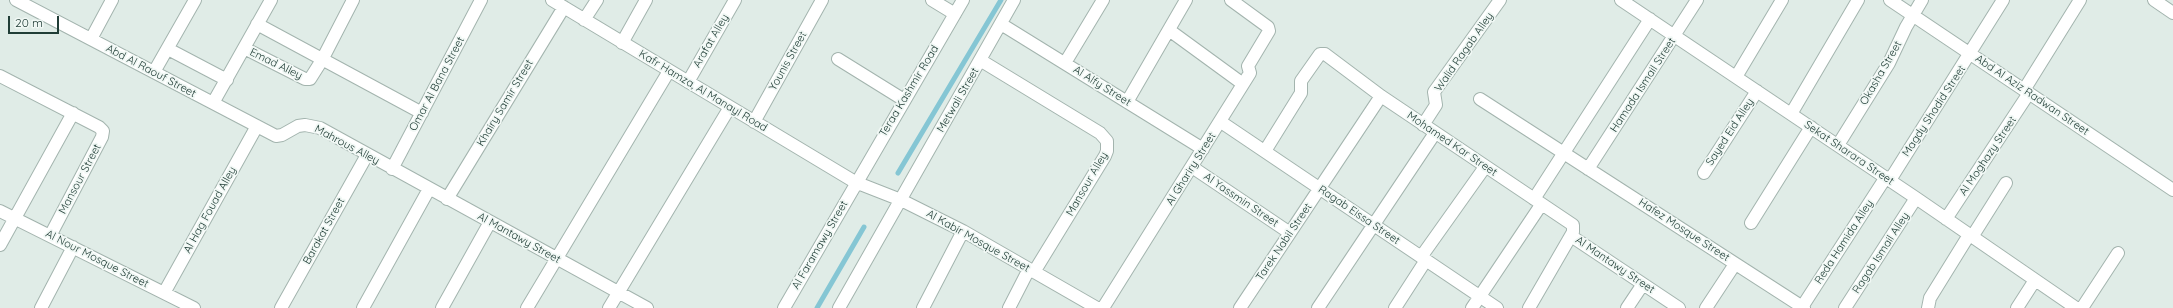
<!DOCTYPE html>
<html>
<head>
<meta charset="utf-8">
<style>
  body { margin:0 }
  #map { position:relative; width:2173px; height:308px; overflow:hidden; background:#e0ece7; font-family:Quicksand,sans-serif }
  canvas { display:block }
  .scale { position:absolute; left:8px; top:16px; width:51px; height:18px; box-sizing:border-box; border:2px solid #203d36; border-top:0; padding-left:5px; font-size:12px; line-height:14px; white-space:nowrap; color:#203d36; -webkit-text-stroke:3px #f1f8f5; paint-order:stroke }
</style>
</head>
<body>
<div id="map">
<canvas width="2173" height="308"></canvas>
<div class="scale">20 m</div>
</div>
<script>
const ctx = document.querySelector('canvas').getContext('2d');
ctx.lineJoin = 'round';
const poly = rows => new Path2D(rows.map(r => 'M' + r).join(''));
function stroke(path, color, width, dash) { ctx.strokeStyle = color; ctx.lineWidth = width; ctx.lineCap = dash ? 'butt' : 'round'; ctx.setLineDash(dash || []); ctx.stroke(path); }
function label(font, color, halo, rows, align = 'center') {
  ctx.font = font + ' Quicksand,sans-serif'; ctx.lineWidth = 3.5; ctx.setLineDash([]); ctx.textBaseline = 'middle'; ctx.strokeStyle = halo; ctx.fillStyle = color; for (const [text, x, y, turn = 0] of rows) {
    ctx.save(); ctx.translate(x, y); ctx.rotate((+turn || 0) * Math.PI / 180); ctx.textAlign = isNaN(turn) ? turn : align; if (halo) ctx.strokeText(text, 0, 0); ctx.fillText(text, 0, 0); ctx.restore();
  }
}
const stream = poly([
  [898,173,1001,0],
  [817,308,864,227]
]);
const minor = poly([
  [16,0,276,136,282,135,298,126,305,125,320,128,647,308],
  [552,0,855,182,901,200,963,231,1097,308],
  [932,0,955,14],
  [1621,0,1916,198,2076,308],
  [1890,0,2173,190],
  [2154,0,2173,13],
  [584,20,597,0],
  [257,24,422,113],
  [1001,24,1203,149],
  [1169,30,1243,84],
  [91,39,112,0],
  [622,43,646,0],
  [244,48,305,79,310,79,322,60,353,0],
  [168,49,227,80],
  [838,59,904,100],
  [980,60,1100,133,1107,141,1107,151,1105,156,1034,272],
  [1065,63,1103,0],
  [154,72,195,0],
  [0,76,99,127,103,131,102,137,50,236],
  [1736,77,1782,0],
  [688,82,735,0],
  [2024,90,2080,0],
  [1480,99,1804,308],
  [1127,102,1186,0],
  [213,103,271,0],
  [1791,114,1858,0],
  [754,122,822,0],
  [1221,122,1497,308],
  [1423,125,1436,105,1434,92,1500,0],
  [1838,145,1889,63,1906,27,1922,0],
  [1265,151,1301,93,1301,81,1320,54,1325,54,1381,96,1573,225,1573,232,1529,308],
  [1192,167,1290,233],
  [392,169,481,0],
  [1588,169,1697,0],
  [1704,173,1757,91],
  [1890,180,2003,0],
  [447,199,564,7],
  [1534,199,1650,19],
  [0,211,194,308],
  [1946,219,2029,93],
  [1751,223,1811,127],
  [1571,236,1679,308],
  [1972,237,2006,183],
  [0,245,73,113],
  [1421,257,1485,167],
  [164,293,257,126],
  [1802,307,1886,177],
  [41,308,73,247],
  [281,308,367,155],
  [363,308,429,189],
  [442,308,490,222],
  [527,308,669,71],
  [609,308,730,107],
  [784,308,963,0],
  [839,308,1014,0],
  [923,308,963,231],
  [1009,308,1029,269],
  [1103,308,1250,73,1248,66,1269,31,1268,27,1231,0],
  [1240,308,1381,96],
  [1318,308,1435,133],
  [1395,308,1426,260],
  [1472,308,1541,205],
  [1627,308,1643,284],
  [1706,308,1735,264],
  [1845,308,1916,198],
  [1928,308,1930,298,1969,235],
  [2017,308,2035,280],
  [2082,308,2118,253]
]);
const streetNames = [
  ["Arafat Alley",711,41,-60],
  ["Walid Ragab Alley",1464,52,-55],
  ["Younis Street",788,61,-61],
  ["Emad Alley",276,64,26],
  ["Abd Al Raouf Street",151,71,28],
  ["Okasha Street",1881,73,-60],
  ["Omar Al Bana Street",437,84,-62],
  ["Hamada Ismail Street",1643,85,-57],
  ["Al Alfy Street",1102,86,32],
  ["Kafr Hamza, Al Manayl Road",703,91,31],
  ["Teraa Kashmir Road",909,91,-59],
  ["Abd Al Aziz Radwan Street",2032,95,34],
  ["Metwali Street",958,100,-60],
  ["Khairy Samir Street",505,103,-59],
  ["Magdy Shadid Street",1934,111,-57],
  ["Sayed Eid Alley",1730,132,-57],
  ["Mohamed Kar Street",1452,144,34],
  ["Mahrous Alley",347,145,28],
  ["Sekat Sharara Street",1849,153,34],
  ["Al Moghazy Street",1988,156,-56],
  ["Al Ghariry Street",1191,169,-58],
  ["Mansour Street",80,179,-62],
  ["Mansour Alley",1087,184,-60],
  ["Al Yassmin Street",1241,200,34],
  ["Al Hag Fouad Alley",210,210,-61],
  ["Ragab Eissa Street",1359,215,34],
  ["Hafez Mosque Street",1684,230,33],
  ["Barakat Street",324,231,-61],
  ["Al Mantawy Street",519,238,29],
  ["Al Kabir Mosque Street",978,241,29],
  ["Tarek Nabil Street",1284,242,-56],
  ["Reda Hamida Alley",1844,242,-57],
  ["Al Faramawy Street",820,245,-60],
  ["Ragab Ismail Alley",1881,253,-57],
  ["Al Nour Mosque Street",97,259,27],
  ["Al Mantawy Street",1615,265,34]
];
stroke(stream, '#85c6d4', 5);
stroke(minor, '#a3b4ae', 14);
stroke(minor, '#fff', 12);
label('11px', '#203d36', '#f1f8f5', streetNames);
</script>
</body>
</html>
